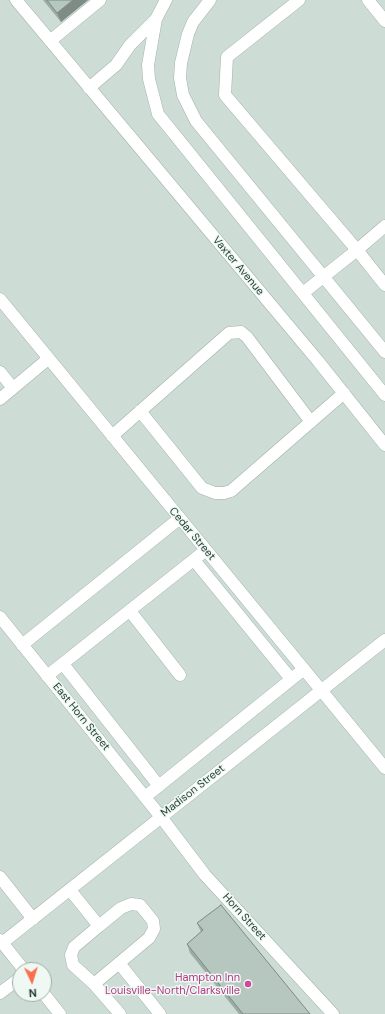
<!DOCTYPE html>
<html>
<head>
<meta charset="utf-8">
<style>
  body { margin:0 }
  #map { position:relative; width:385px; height:1014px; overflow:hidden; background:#dfece6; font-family:"DM Sans",sans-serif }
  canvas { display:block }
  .north { position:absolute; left:12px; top:962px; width:40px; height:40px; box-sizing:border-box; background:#f0f8f4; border:1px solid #9cada7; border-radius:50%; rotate:176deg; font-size:11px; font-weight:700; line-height:16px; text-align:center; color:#1f3d33 }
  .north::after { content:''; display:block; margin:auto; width:14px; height:18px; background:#fc6f4d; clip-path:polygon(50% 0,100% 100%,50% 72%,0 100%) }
</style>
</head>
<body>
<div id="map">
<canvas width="385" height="1014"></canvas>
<div class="north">N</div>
</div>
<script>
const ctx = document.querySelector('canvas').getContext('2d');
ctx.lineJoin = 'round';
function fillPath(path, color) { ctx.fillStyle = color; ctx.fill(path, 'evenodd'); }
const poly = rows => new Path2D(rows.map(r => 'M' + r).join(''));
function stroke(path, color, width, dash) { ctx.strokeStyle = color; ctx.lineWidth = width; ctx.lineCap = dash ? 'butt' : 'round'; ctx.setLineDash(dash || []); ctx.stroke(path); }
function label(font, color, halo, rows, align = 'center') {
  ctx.font = font + ' "DM Sans",sans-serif'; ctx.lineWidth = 3; ctx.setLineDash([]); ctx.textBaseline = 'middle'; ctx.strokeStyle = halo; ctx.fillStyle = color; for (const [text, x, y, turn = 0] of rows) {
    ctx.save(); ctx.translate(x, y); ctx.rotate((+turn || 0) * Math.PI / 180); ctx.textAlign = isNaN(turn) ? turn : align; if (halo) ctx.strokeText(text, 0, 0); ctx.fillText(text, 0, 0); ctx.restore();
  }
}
const built = poly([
  [0,0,385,0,385,1014,0,1014],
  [20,970,44,970,44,994,20,994]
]);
const minor = poly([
  [16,0,318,361,385,445],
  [166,0,156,19,148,65,149,79,158,114,385,395],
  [210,0,193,22,188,34,181,63,180,78,183,95,196,121,385,352],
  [299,0,227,57,225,95,357,250,385,226],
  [368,0,385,21],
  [50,41,100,0],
  [89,88,116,65,130,45,156,19],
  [303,293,357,250,385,285],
  [0,299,385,768],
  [0,372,13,388],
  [0,399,48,359],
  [140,411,202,488,215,493,224,493,231,491,344,393],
  [112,436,229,333,241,332,247,337,311,422],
  [194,560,291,679],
  [130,611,180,675],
  [0,617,161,817,205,875,333,1014],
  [22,645,180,518],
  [63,664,159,786],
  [47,676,206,550],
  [145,797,304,669],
  [0,877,33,919],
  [70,890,99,926,74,947,71,955,73,965,94,984],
  [99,926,121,908,131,904,140,905,153,921,154,929,149,938,94,984,120,1014],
  [0,940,24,970],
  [2,943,385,640],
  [119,963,160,1014],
  [0,993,20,978],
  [44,994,60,1014]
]);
const wall = poly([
  [43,0,88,0,61,22],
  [197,923,310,1014,239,1014,190,953,187,944,201,932]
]);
const shadedWall = poly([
  [73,0,88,0,61,22,57,13]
]);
const building = poly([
  [47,0,73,0,57,13,47,0],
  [221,905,310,1014,243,1014,187,944,203,930,197,923,221,905]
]);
const markers = [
  [248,984,4,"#d1479c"]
];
const streetNames = [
  ["Vaxter Avenue",238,266,50],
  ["Cedar Street",192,534,50],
  ["East Horn Street",81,717,51],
  ["Madison Street",193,791,-38],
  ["Horn Street",244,917,48]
];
const hotelNames = [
  ["Hampton Inn",240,978],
  ["Louisville-North/Clarksville",240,991]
];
fillPath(built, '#cddcd4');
stroke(minor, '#a2b4ad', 13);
stroke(minor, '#fff', 12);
fillPath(wall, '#9caba3');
fillPath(shadedWall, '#7f8b85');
fillPath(building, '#b5c7be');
stroke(building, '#7f8b85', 1);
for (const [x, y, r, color] of markers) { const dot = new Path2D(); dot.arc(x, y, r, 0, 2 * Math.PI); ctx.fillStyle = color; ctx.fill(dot); stroke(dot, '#f0f8f4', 1.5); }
label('11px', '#1f3d33', '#f0f8f4', streetNames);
label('11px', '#b23c85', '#f0f8f4', hotelNames, 'right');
</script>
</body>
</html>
